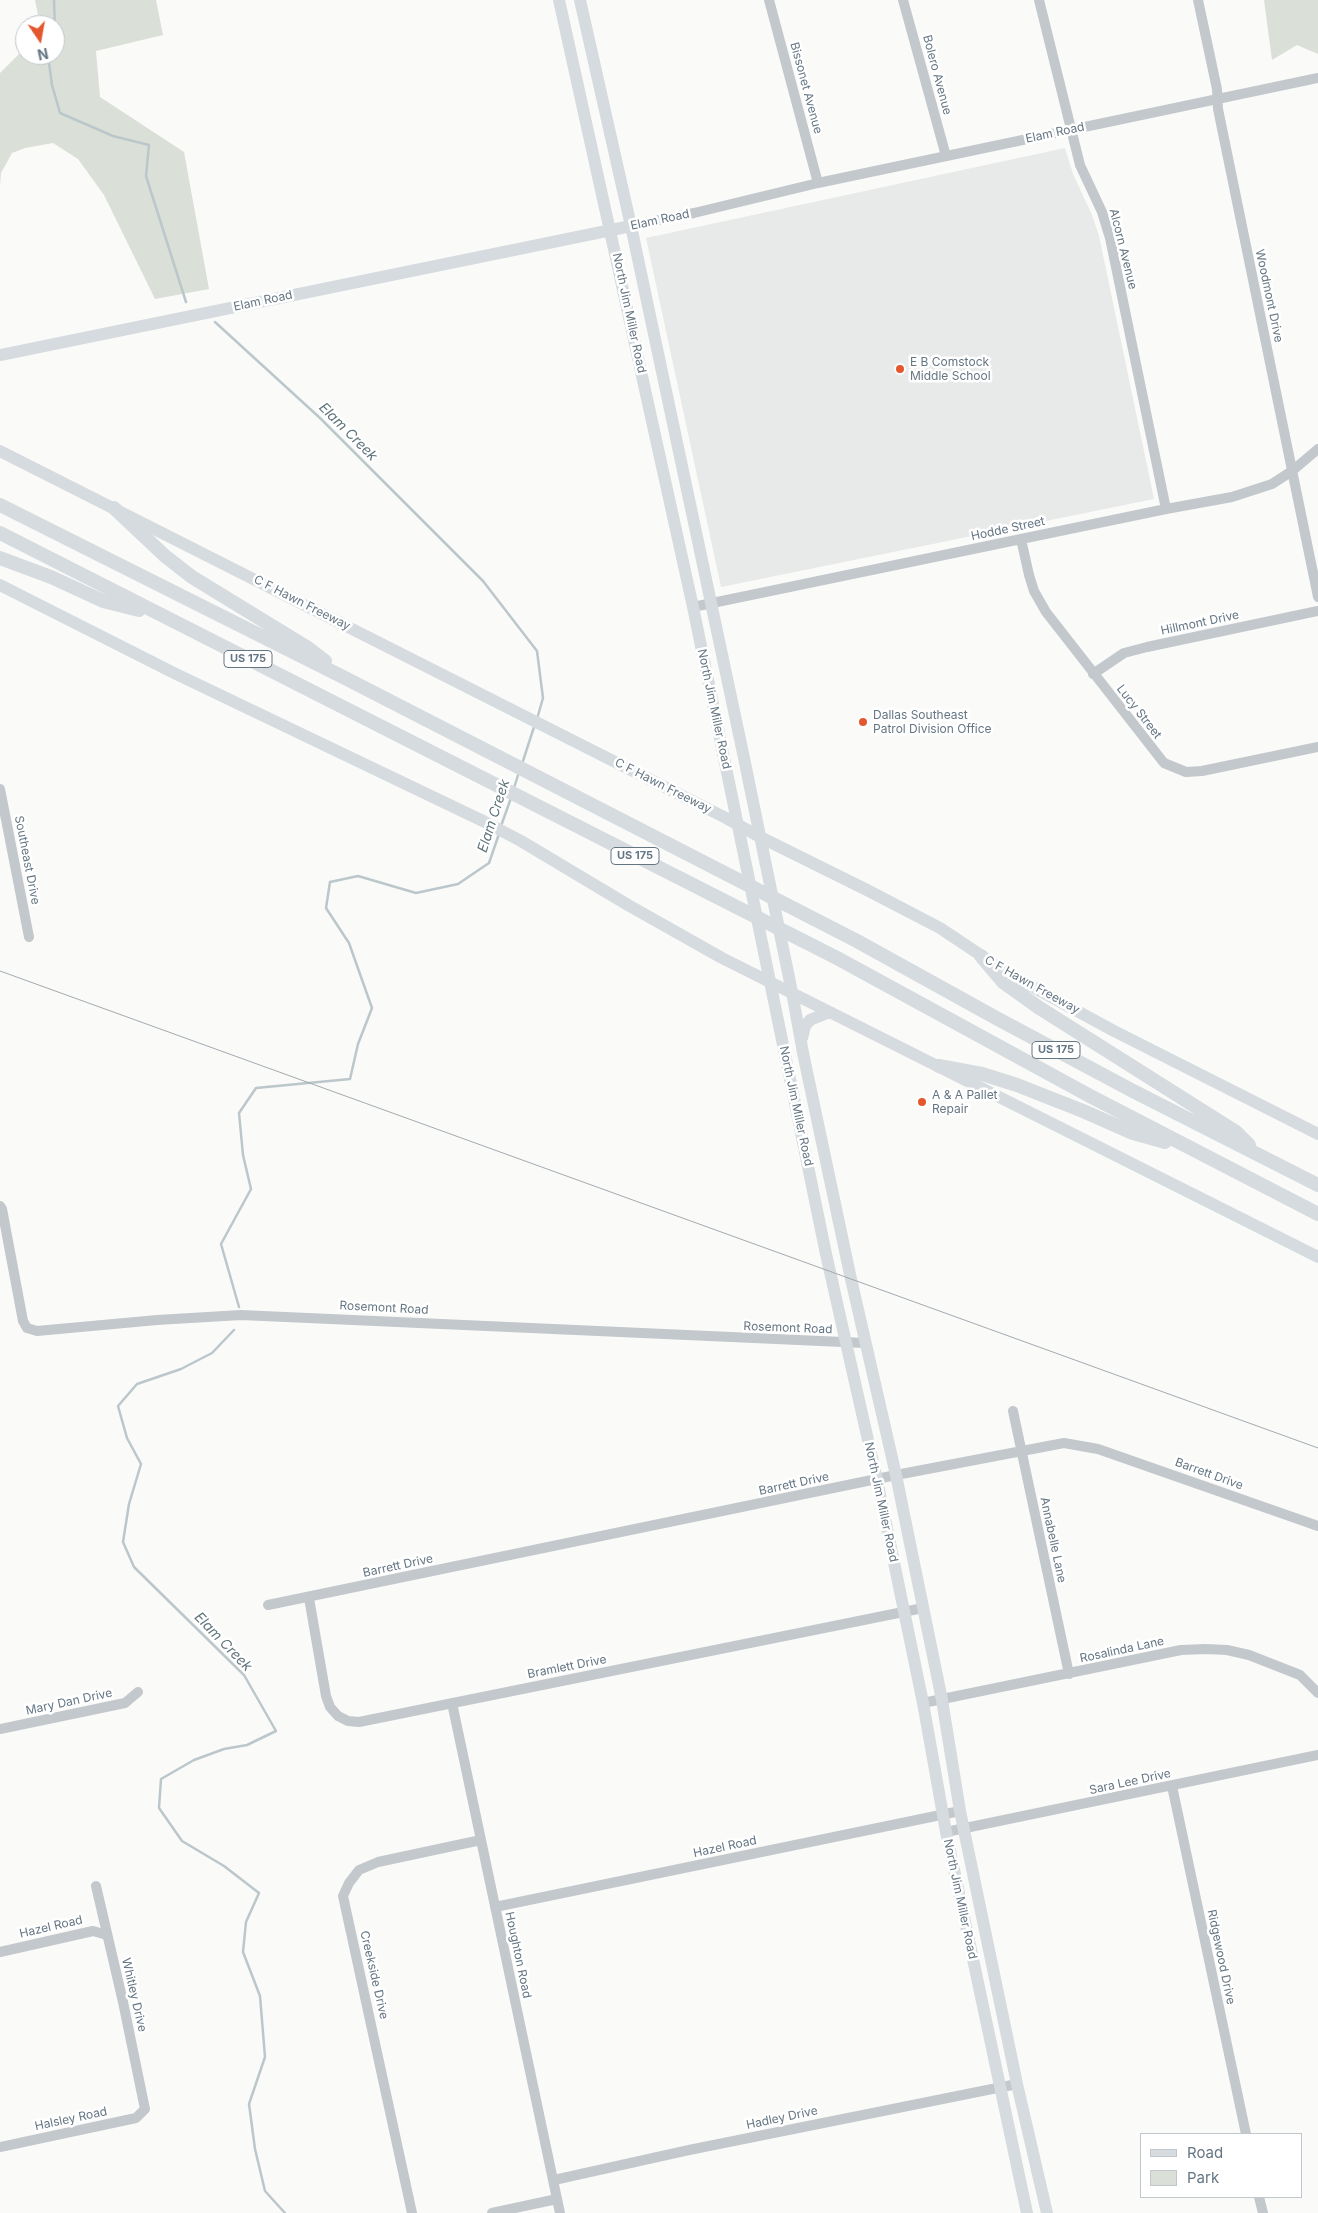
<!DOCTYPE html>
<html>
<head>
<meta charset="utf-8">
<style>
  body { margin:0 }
  #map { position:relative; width:1318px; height:2213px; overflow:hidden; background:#fafaf8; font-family:Inter,sans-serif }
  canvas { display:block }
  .legend { position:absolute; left:1140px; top:2133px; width:162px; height:65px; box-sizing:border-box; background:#fff; border:1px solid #c1c8cd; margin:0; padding:6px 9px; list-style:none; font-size:15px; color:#657683 }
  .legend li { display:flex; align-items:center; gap:10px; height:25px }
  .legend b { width:25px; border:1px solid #c1c8cd }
  .north { position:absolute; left:15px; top:15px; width:50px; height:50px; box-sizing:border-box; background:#fff; border:1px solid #c1c8cd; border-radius:50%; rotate:168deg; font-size:14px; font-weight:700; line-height:20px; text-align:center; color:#657683 }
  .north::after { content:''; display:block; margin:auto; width:18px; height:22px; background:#e4572e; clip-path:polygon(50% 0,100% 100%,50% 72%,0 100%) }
</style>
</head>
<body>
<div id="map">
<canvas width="1318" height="2213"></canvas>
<ul class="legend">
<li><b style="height:6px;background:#d6dbdf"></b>Road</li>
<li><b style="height:14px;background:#dadfd7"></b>Park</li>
</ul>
<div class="north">N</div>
</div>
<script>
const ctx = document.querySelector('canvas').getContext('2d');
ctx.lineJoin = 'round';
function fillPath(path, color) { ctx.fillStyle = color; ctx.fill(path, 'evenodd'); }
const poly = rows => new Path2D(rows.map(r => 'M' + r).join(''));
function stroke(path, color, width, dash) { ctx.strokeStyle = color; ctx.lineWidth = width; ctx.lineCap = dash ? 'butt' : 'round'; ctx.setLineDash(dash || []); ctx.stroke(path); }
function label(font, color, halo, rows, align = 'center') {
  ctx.font = font + ' Inter,sans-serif'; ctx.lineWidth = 5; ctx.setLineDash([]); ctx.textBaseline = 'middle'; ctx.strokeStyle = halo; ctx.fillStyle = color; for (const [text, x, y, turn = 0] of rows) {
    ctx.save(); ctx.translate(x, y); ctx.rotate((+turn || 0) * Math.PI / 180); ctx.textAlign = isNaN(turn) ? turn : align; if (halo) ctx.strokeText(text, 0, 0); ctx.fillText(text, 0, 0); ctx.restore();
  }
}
const built = poly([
  [1065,148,1073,174,1092,215,1099,236,1154,499,721,587,646,238]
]);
const green = poly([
  [35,0,156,0,163,35,96,51,100,97,184,152,209,289,155,299,104,195,78,159,53,143,25,148,12,153,1,173,0,186,0,73,25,48,25,55,55,55,55,25,36,25,38,15],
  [1264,0,1318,0,1318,54,1297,45,1272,60]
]);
const stream = poly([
  [54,0,55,31],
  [51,55,49,63,52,85,60,113,113,136,149,145,146,176,186,302],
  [215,322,320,418,483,581,537,651,543,698,537,719],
  [522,764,534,727],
  [514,788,519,772],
  [501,826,511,798],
  [239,1307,221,1244,251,1189,243,1155,239,1113,256,1088,350,1079,358,1044,372,1008,349,943,326,908,330,882,358,876,416,893,458,884,489,863,499,834],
  [234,1330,212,1353,181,1369,137,1384,118,1406,127,1438,141,1464,129,1504,123,1542,134,1567,244,1675,276,1731,247,1745,224,1749,194,1760,161,1779,159,1808,182,1841,224,1866,259,1893,246,1922,243,1952,260,1996,265,2057,249,2104,255,2149,265,2191,285,2213]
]);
const minor = poly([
  [769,0,818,183],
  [903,0,946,156],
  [1039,0,1080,165,1102,212,1110,238,1166,509],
  [1198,0,1217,89,1218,109,1318,597],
  [631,226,694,213,818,183,1318,78],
  [1021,539,1029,575,1034,591,1046,612,1164,763,1186,772,1202,771,1318,747],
  [693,607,1166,509,1232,497,1272,484,1292,471,1318,449],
  [1093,674,1124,653,1147,647,1318,611],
  [0,789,29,937],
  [0,1206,2,1209,23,1321,27,1328,37,1331,157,1320,241,1315,865,1343],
  [1013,1411,1069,1674],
  [309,1598,326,1696,330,1707,338,1716,348,1721,359,1722,923,1608],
  [268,1605,896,1475,1064,1443,1098,1449,1318,1526],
  [452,1703,560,2213],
  [923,1703,1181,1650,1205,1649,1227,1650,1249,1655,1300,1675,1318,1693],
  [0,1729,125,1703,138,1692],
  [1172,1786,1246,2134],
  [946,1832,1318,1755],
  [495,1907,960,1811],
  [0,1952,93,1931,107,1935],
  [0,2147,136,2118,145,2109,123,2002,96,1886],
  [554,2180,689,2150,1017,2084],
  [1259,2197,1263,2213],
  [412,2213,343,1896,349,1883,359,1870,378,1862,481,1840],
  [492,2213,557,2199]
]);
const major = poly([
  [559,0,693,607,826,1254,877,1480,923,1703,946,1832,1027,2213],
  [580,0,631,226,744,758,792,992,803,1053,851,1279,896,1475,942,1700,960,1811,1017,2084,1047,2213],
  [0,355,631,226],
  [0,451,726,818,760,837,867,890,940,928,1009,974,1114,1031,1318,1134],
  [0,585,174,673,483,821,521,841,628,905,722,958,1318,1257],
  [802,1038,805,1026,810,1020,827,1013,832,1013]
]);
const highway = poly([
  [0,505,347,679,857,941,998,1019,1133,1091,1318,1185],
  [114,508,165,556,192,577,308,648,325,661],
  [0,533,837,958,1090,1096,1318,1214],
  [0,558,51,577,103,601,139,610],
  [981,956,1003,982,1038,1007,1236,1132,1249,1145],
  [939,1066,982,1074,1017,1085,1083,1111,1133,1133,1165,1142]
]);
const tram = poly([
  [0,971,1318,1448]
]);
const markers = [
  [900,369,5,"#e4572e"],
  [863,722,5,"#e4572e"],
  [922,1102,5,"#e4572e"]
];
const shields = [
  [248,659,48],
  [635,856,48],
  [1056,1050,48]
];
const shieldNames = [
  ["US 175",248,659],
  ["US 175",635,856],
  ["US 175",1056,1050]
];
const streetNames = [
  ["Bolero Avenue",937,75,75],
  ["Bissonet Avenue",806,88,75],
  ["Elam Road",1055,133,-12],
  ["Elam Road",660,220,-12],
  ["Alcorn Avenue",1123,249,76],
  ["Woodmont Drive",1269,296,78],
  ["Elam Road",263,301,-12],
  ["North Jim Miller Road",629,313,78],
  ["Hodde Street",1008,529,-12],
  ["C F Hawn Freeway",302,603,27],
  ["Hillmont Drive",1200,623,-12],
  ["North Jim Miller Road",714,709,78],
  ["Lucy Street",1139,712,52],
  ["C F Hawn Freeway",663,786,27],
  ["Southeast Drive",27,860,79],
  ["C F Hawn Freeway",1032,985,29],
  ["North Jim Miller Road",796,1106,78],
  ["Rosemont Road",384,1308,3],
  ["Rosemont Road",788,1328,2],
  ["Barrett Drive",1209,1474,20],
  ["Barrett Drive",794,1484,-12],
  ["North Jim Miller Road",881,1502,78],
  ["Annabelle Lane",1053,1540,78],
  ["Barrett Drive",398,1566,-12],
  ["Rosalinda Lane",1122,1650,-12],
  ["Bramlett Drive",567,1667,-11],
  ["Mary Dan Drive",69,1702,-12],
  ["Sara Lee Drive",1130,1782,-12],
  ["Hazel Road",725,1847,-12],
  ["North Jim Miller Road",960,1899,78],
  ["Hazel Road",51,1927,-13],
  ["Houghton Road",518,1955,78],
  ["Ridgewood Drive",1221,1957,78],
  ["Creekside Drive",374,1975,77],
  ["Whitley Drive",134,1995,77],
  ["Hadley Drive",782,2118,-12],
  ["Halsley Road",71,2119,-12]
];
const poiNames = [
  ["E B Comstock",910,362],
  ["Middle School",910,376],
  ["Dallas Southeast",873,715],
  ["Patrol Division Office",873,729],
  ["A & A Pallet",932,1095],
  ["Repair",932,1109]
];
const waterNames = [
  ["Elam Creek",348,432,45],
  ["Elam Creek",494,816,-72],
  ["Elam Creek",223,1642,46]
];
fillPath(built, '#e8e9e9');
fillPath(green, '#dadfd7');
stroke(stream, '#bbc7cb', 2.5);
stroke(minor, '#c3c8cc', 10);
stroke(major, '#d6dbdf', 12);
stroke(highway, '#d6dbdf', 14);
stroke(tram, '#a2aab0', 1);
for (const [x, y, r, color] of markers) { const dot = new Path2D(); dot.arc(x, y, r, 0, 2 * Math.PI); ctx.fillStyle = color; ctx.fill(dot); stroke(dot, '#fff', 2); }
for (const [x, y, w] of shields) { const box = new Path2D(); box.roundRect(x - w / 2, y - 8.5, w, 17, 4); ctx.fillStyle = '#fff'; ctx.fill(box); stroke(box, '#657683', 1); }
label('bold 11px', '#657683', null, shieldNames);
label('12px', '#657683', '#fff', streetNames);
label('12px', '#657683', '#fff', poiNames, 'left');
label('italic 14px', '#60757c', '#fff', waterNames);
</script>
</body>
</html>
